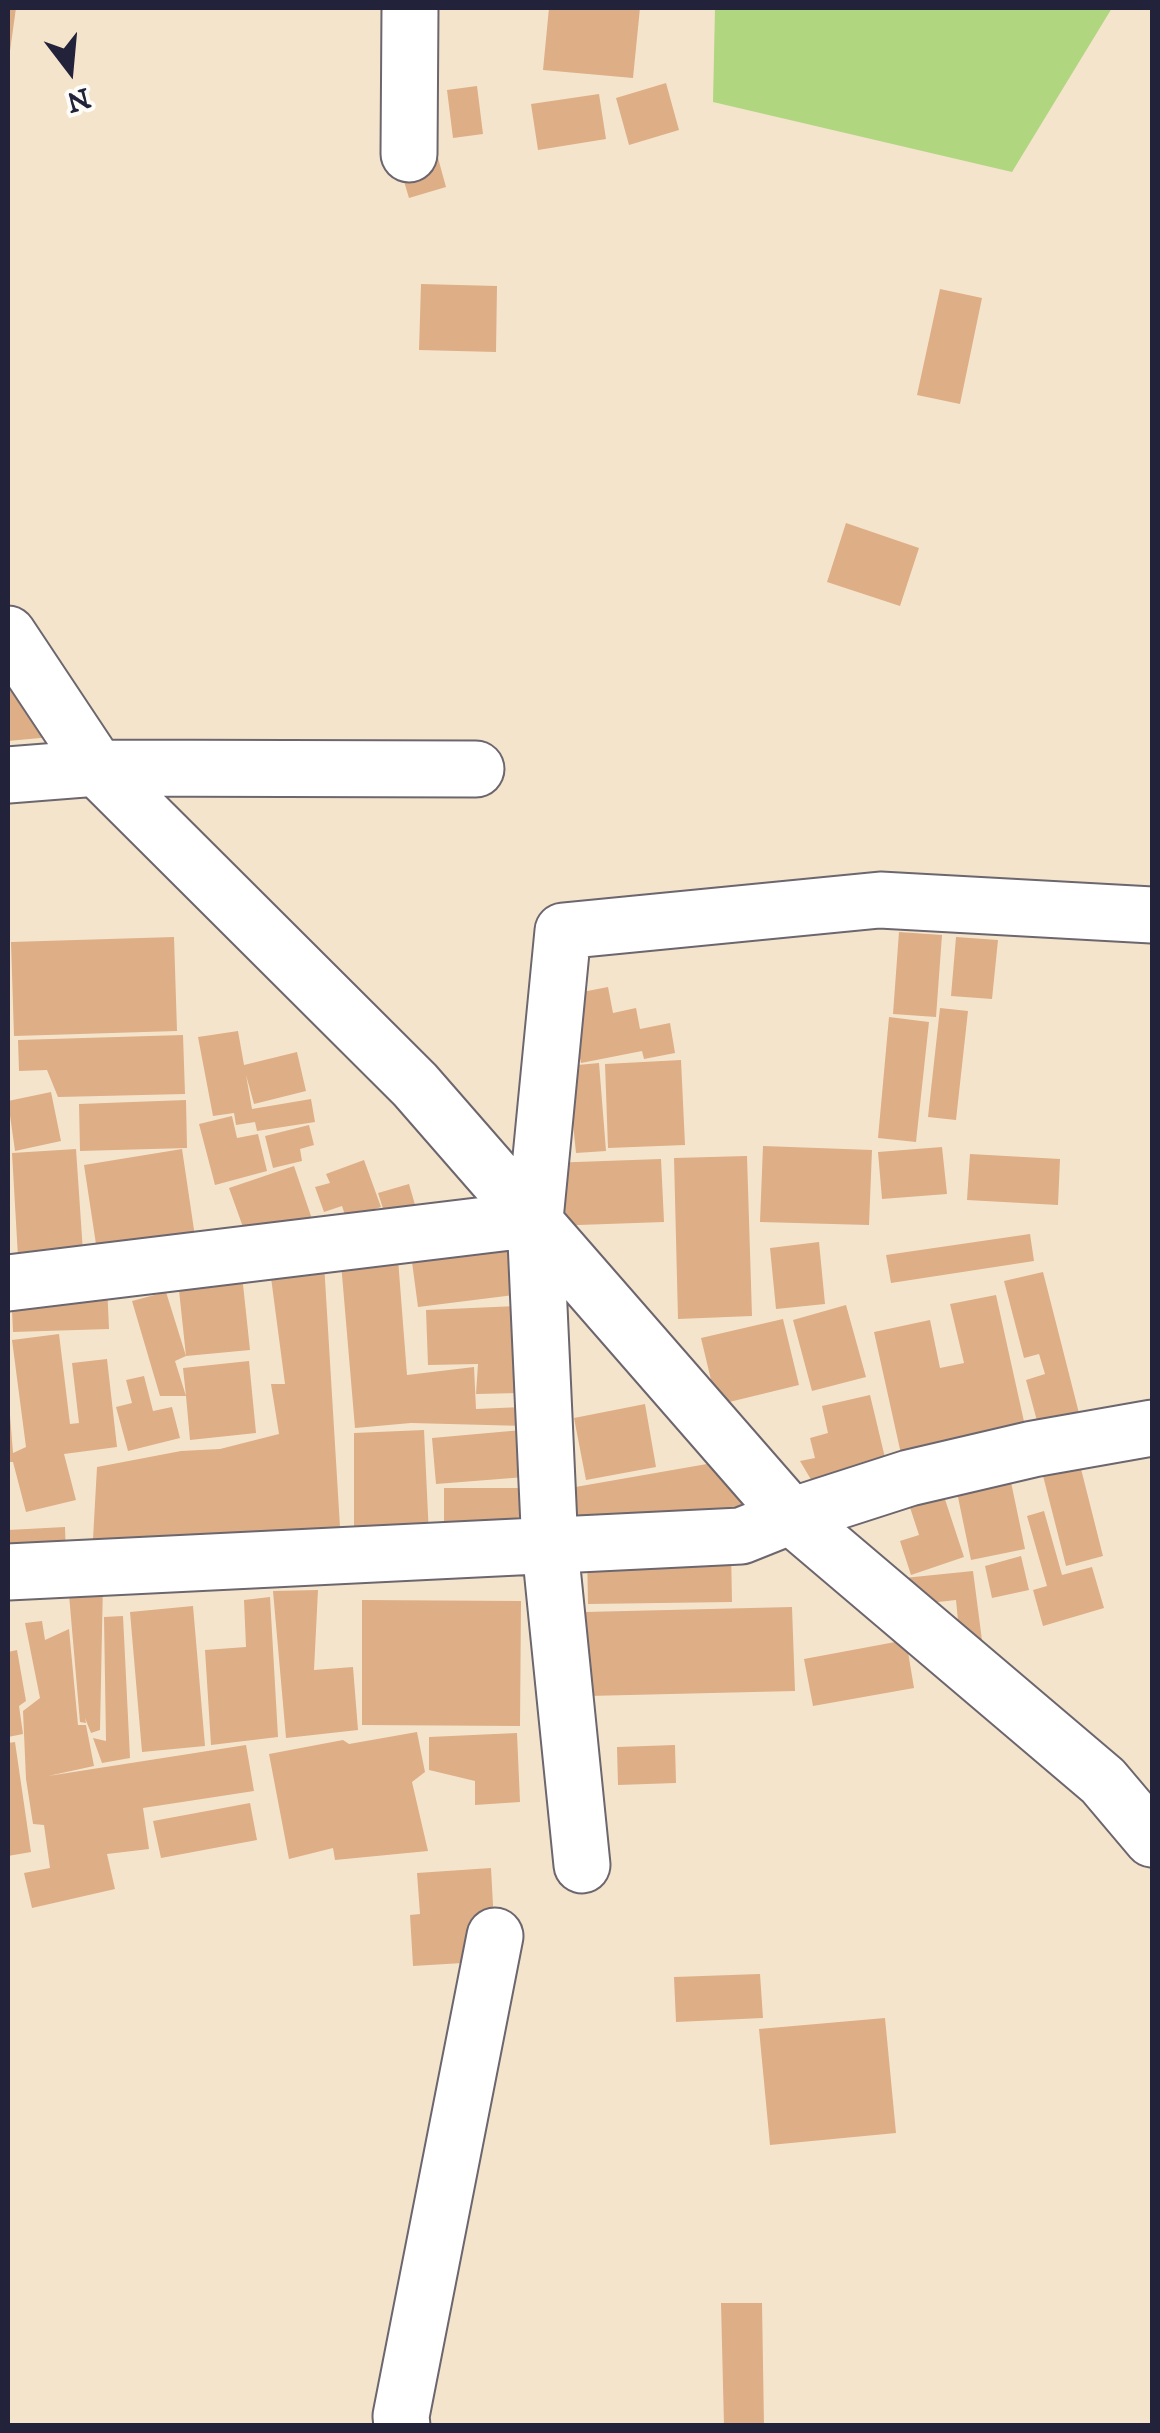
<!DOCTYPE html>
<html>
<head>
<meta charset="utf-8">
<style>
  body { margin:0 }
  #map { position:relative; width:1160px; height:2433px; overflow:hidden; background:#f5e4cc; font-family:"IM FELL DW Pica",serif }
  canvas { display:block }
  .frame { position:absolute; inset:0; border:10px solid #22223b; pointer-events:none }
  .north { position:absolute; left:20px; top:20px; width:100px; height:100px; -webkit-text-stroke:8px #fdfcf7; paint-order:stroke; rotate:164deg; font-size:28px; font-weight:700; line-height:40px; text-align:center; color:#22223b }
  .north::after { content:''; display:block; margin:auto; width:35px; height:45px; background:#22223b; clip-path:polygon(50% 0,100% 100%,50% 72%,0 100%) }
</style>
</head>
<body>
<div id="map">
<canvas width="1160" height="2433"></canvas>
<div class="frame"></div>
<div class="north">N</div>
</div>
<script>
const ctx = document.querySelector('canvas').getContext('2d');
ctx.lineJoin = 'round';
function fillPath(path, color) { ctx.fillStyle = color; ctx.fill(path, 'evenodd'); }
const poly = rows => new Path2D(rows.map(r => 'M' + r).join(''));
function stroke(path, color, width, dash) { ctx.strokeStyle = color; ctx.lineWidth = width; ctx.lineCap = dash ? 'butt' : 'round'; ctx.setLineDash(dash || []); ctx.stroke(path); }
const green = poly([
  [715,8,1112,8,1012,172,713,102]
]);
const building = poly([
  [8,8,16,8,10,51,8,51],
  [549,8,640,8,633,78,543,70],
  [666,83,679,130,629,145,616,98],
  [477,86,483,134,453,138,447,90],
  [599,94,606,139,538,150,531,104],
  [435,147,446,187,409,198,397,158],
  [421,284,497,286,496,352,419,350],
  [940,289,982,298,960,404,917,395],
  [846,523,919,548,900,606,827,582],
  [8,675,51,737,8,741],
  [899,932,942,935,936,1017,893,1014],
  [174,937,177,1031,14,1036,11,942],
  [956,937,998,940,992,999,951,996],
  [608,987,613,1013,636,1008,640,1029,670,1023,675,1053,644,1059,642,1051,581,1063,567,995],
  [940,1008,968,1011,956,1120,928,1117],
  [889,1017,929,1022,916,1142,878,1138],
  [238,1031,244,1065,297,1052,306,1091,254,1104,246,1075,252,1109,311,1099,315,1122,257,1131,255,1122,236,1125,234,1113,213,1116,198,1037],
  [183,1035,185,1094,58,1097,47,1070,19,1071,18,1040],
  [681,1060,685,1145,608,1148,605,1064],
  [599,1063,606,1151,576,1153,567,1066],
  [51,1092,61,1141,15,1151,8,1101],
  [186,1100,187,1148,80,1151,79,1104],
  [232,1116,237,1138,258,1134,267,1171,215,1185,199,1124],
  [309,1125,314,1145,300,1149,302,1161,273,1168,265,1136],
  [763,1146,872,1150,869,1225,760,1222],
  [942,1147,947,1194,882,1199,878,1152],
  [76,1149,83,1252,18,1257,12,1153],
  [182,1149,197,1250,99,1264,84,1165],
  [970,1154,1060,1159,1058,1205,967,1200],
  [747,1156,752,1316,678,1319,674,1158],
  [661,1159,664,1222,550,1226,548,1163],
  [364,1160,381,1207,346,1218,342,1206,324,1212,315,1187,330,1183,326,1174],
  [294,1166,312,1219,248,1241,229,1188],
  [409,1184,420,1222,390,1230,378,1193],
  [521,1231,530,1293,418,1307,410,1247],
  [1030,1234,1034,1261,891,1283,886,1255],
  [819,1242,825,1304,776,1309,770,1248],
  [398,1259,407,1375,474,1367,476,1409,522,1407,525,1426,411,1423,355,1428,341,1263],
  [324,1263,340,1527,295,1530,301,1548,92,1557,97,1467,181,1451,220,1449,279,1434,271,1384,285,1384,270,1270],
  [1043,1272,1081,1421,1040,1432,1026,1380,1045,1374,1039,1354,1024,1358,1004,1281],
  [242,1275,250,1350,186,1356,175,1361,186,1396,183,1368,249,1361,256,1433,190,1440,186,1396,160,1396,132,1301,166,1292,186,1356,178,1281],
  [107,1284,109,1329,13,1332,11,1288],
  [996,1295,1029,1444,967,1437,943,1441,948,1462,905,1472,874,1332,930,1320,940,1368,964,1363,950,1304],
  [846,1305,866,1377,812,1391,793,1320],
  [517,1306,520,1393,476,1394,478,1364,428,1365,426,1310],
  [783,1319,799,1385,717,1405,701,1338],
  [59,1334,70,1424,79,1423,72,1363,107,1359,117,1447,64,1454,76,1500,26,1512,13,1462,8,1462,8,1415,10,1415,13,1453,26,1447,12,1340],
  [144,1376,153,1411,172,1407,180,1438,128,1451,116,1407,132,1403,126,1380],
  [870,1395,887,1466,813,1483,800,1461,815,1458,810,1438,828,1433,822,1406],
  [645,1404,656,1467,586,1480,574,1418],
  [424,1430,429,1536,354,1536,354,1433],
  [522,1430,525,1477,436,1484,432,1438],
  [1076,1449,1103,1556,1066,1566,1039,1460],
  [724,1461,774,1518,574,1544,564,1489],
  [1007,1463,1025,1549,971,1560,953,1473],
  [937,1475,964,1557,911,1575,900,1541,919,1535,903,1486],
  [444,1488,524,1488,525,1539,444,1538],
  [1044,1511,1062,1575,1092,1567,1104,1608,1043,1626,1033,1590,1047,1586,1027,1516],
  [65,1527,66,1557,8,1560,8,1530],
  [731,1548,732,1602,588,1604,587,1551],
  [1021,1556,1029,1590,992,1598,985,1566],
  [973,1571,983,1648,961,1651,956,1600,938,1602,938,1610,904,1578],
  [103,1582,100,1730,91,1733,85,1718,86,1723,80,1722,68,1583],
  [318,1590,314,1670,353,1667,358,1730,286,1738,273,1591],
  [270,1597,278,1737,211,1745,205,1650,246,1647,244,1600],
  [362,1600,521,1601,520,1726,362,1725],
  [193,1606,205,1746,142,1752,130,1612],
  [792,1607,795,1691,588,1696,585,1612],
  [123,1616,130,1758,102,1763,93,1738,106,1741,104,1617],
  [42,1621,45,1640,69,1629,78,1725,86,1725,94,1766,48,1776,246,1745,254,1791,143,1808,149,1849,107,1854,115,1889,32,1908,24,1873,50,1868,44,1825,33,1824,26,1779,23,1711,40,1698,25,1623],
  [906,1640,914,1688,813,1706,804,1659],
  [17,1650,26,1701,19,1706,23,1734,8,1737,8,1652],
  [417,1732,425,1772,412,1782,428,1851,335,1860,333,1848,289,1859,269,1754,343,1740,349,1744],
  [517,1733,520,1802,475,1805,475,1781,429,1770,429,1737],
  [15,1742,31,1852,8,1856,8,1743],
  [675,1745,676,1783,618,1785,617,1747],
  [250,1803,257,1840,161,1858,153,1821],
  [491,1868,496,1961,413,1966,410,1915,420,1914,417,1873],
  [760,1974,763,2018,676,2022,674,1977],
  [885,2018,896,2133,770,2145,759,2029],
  [721,2303,762,2303,764,2426,724,2426]
]);
const street = poly([
  [409,154,410,8],
  [8,634,97,768,415,1085,791,1516,1103,1781,1152,1839],
  [8,775,97,768,476,769],
  [8,1283,535,1219],
  [8,1572,741,1536,791,1516,909,1478,1033,1449,1152,1428],
  [582,1865,550,1548,535,1219,563,931,880,900,1152,915],
  [402,2426,401,2416,495,1936]
]);
fillPath(green, '#b0d680');
fillPath(building, '#deae86');
stroke(street, '#6c666e', 59);
stroke(street, '#fff', 55);
</script>
</body>
</html>
